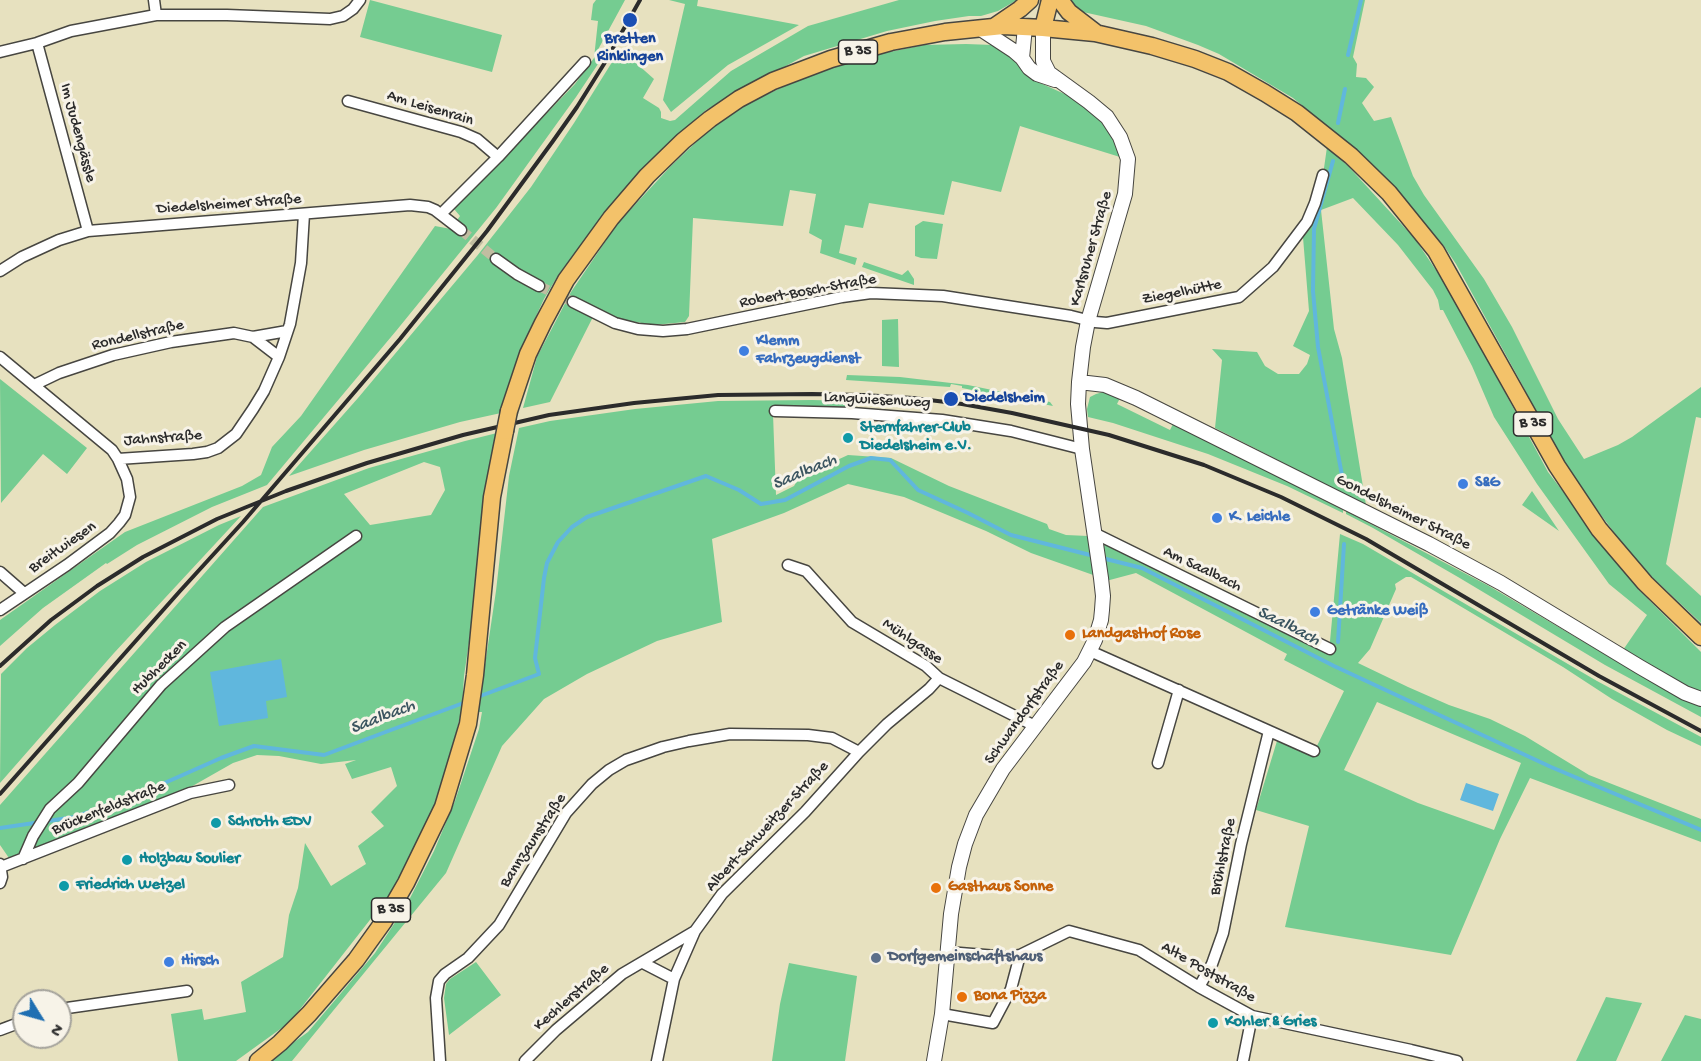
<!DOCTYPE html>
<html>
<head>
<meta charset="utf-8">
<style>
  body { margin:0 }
  #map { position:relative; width:1701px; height:1061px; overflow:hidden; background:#e7e1bf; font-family:"Gochi Hand",sans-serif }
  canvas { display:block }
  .north { position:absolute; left:12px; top:989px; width:60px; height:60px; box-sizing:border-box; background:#f7f3e8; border:2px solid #a5a39c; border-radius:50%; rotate:127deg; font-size:16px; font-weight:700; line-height:24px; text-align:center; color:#2b2b2b }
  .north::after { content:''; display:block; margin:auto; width:21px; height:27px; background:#1f6fb2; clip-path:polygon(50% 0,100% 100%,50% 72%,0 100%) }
</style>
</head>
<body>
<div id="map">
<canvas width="1701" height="1061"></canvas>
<div class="north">N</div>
</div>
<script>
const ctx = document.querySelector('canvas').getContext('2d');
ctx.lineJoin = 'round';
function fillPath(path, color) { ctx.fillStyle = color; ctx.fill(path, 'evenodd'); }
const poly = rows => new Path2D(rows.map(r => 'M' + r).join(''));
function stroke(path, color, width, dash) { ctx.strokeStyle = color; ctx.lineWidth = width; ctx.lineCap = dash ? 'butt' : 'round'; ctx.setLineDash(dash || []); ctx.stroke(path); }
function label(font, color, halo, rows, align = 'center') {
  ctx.font = font + ' "Gochi Hand",sans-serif'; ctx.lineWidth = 6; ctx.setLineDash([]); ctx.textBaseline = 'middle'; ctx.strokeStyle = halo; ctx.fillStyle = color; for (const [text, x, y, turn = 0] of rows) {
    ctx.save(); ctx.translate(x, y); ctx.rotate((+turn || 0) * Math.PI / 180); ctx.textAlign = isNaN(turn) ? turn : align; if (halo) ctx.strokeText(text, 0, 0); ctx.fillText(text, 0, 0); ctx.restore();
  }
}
const green = poly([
  [370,0,502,35,492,72,360,37],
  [596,0,625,0,594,57,600,61,576,97,496,208,396,331,267,485,212,507,137,545,107,564,106,563,43,608,0,646,0,620,125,532,242,486,261,475,272,447,301,416,435,226,451,229,460,216,454,209,575,84,594,58,598,21,591,20,593,4],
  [669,0,698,0,697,6,799,25,728,65,671,112,663,100,685,4],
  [899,0,1017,0,998,11,981,16,969,16,935,21,887,31,804,56,706,110,656,155,604,214,557,277,544,299,520,351,501,413,460,422,364,450,289,476,358,398,477,256,531,187,574,123,619,51,636,63,654,79,643,98,659,108,661,112,661,118,670,121,675,120,731,71,808,26],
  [1065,0,1365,0,1353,57,1357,64,1356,77,1366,78,1374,87,1362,103,1374,121,1391,117,1413,176,1424,195,1484,279,1512,327,1558,419,1584,459,1618,445,1632,437,1701,387,1701,418,1696,417,1666,564,1701,596,1701,623,1652,577,1622,543,1589,499,1569,471,1544,429,1524,388,1456,264,1444,246,1380,173,1349,144,1293,98,1219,54,1198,45,1146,26,1083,12],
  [966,44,993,45,1010,54,1028,75,1038,82,1078,100,1101,119,1110,132,1118,150,1120,157,1020,126,1001,192,952,181,944,215,869,203,863,228,845,225,839,253,857,258,855,265,820,253,822,240,809,233,816,194,790,190,783,226,693,218,689,316,685,322,654,325,630,321,612,317,597,309,550,402,523,408,537,357,571,292,618,223,671,166,710,129,745,105,808,75,845,61,924,45],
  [1327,147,1348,166,1415,239,1450,291,1548,472,1638,589,1701,652,1701,692,1687,686,1623,650,1647,615,1609,584,1537,484,1494,417,1472,366,1443,310,1440,310,1438,300,1433,290,1398,245,1353,198,1321,210,1334,329,1342,358,1366,505,1215,428,1222,360,1212,349,1257,352,1265,366,1278,374,1299,374,1307,364,1310,355,1293,346,1309,311,1302,225,1323,175],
  [923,221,943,224,937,259,921,258,915,256,915,226],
  [864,262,902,275,908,270,914,279,914,285,862,267],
  [898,319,899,367,882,366,882,320],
  [847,375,900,377,968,385,1050,402,1053,406,962,388,962,386,951,384,950,387,846,380],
  [0,379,87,448,67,474,43,454,1,503],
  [1103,392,1111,392,1121,396,1117,404,1170,430,1174,422,1343,510,1343,513,1287,486,1208,454,1113,423,1088,417,1087,409,1090,397,1096,394],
  [812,400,851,401,852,416,773,414,776,495,794,486,802,472,826,468,835,461,848,455,891,458,949,486,1047,524,1049,529,1066,535,1088,536,1096,576,1031,553,986,531,904,497,848,484,784,513,712,539,722,622,657,641,587,674,544,699,502,746,446,873,292,1061,268,1061,308,1032,375,953,407,904,434,851,455,801,479,729,482,712,478,712,496,591,509,476,519,428,550,421,635,409,718,401],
  [497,433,478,581,464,676,462,709,458,725,440,795,391,893,290,1022,236,1061,178,1061,171,1014,202,1009,204,1020,246,1012,241,982,283,957,289,915,298,888,305,843,331,886,366,864,358,846,384,826,371,812,397,786,391,767,352,779,345,764,356,760,321,764,279,756,257,755,233,763,189,788,9,858,0,845,0,805,263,507,369,468,465,441],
  [424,462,440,467,445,490,431,515,370,525,344,494],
  [1532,491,1559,531,1522,505],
  [1346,511,1489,586,1672,694,1701,707,1701,717,1605,665,1458,577,1373,528,1346,514],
  [241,516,114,653,0,783,1,674,27,648,55,625,100,591,146,562,219,525],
  [1340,534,1363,544,1597,681,1701,737,1701,746,1667,730,1612,699,1563,667,1411,577,1406,577,1395,584,1396,589,1370,649,1358,663,1408,687,1449,705,1490,719,1525,736,1589,775,1701,819,1701,842,1530,778,1500,839,1451,955,1285,927,1309,826,1256,810,1277,741,1312,756,1344,691,1284,660,1287,654,1136,573,1106,581,1099,541,1329,652],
  [1377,702,1521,763,1494,830,1418,803,1344,770],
  [476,962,501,995,449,1035,444,998,446,984,450,979],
  [789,963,857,976,845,1061,772,1061,780,1004],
  [1606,997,1642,1003,1616,1061,1576,1061],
  [1685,1015,1701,1019,1701,1061,1661,1061]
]);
const water = poly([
  [281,659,287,697,266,701,268,718,219,726,210,672],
  [1466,783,1499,794,1493,811,1460,800]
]);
const stream = poly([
  [1348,55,1361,0],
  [1338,123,1345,89],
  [1333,161,1314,229,1313,291,1318,347,1344,486],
  [1102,558,1142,568,1334,666,1551,767,1701,830],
  [1338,642,1344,544],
  [475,698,539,674,535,658,544,578,547,563,558,542,572,527,587,517,706,476,739,490,761,504,785,500,849,466,871,458,890,460,918,490,968,513,1011,535,1094,556],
  [0,828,75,817,160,785,221,758,254,746,324,755,466,702]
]);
const minorTunnel = poly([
  [461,230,496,259],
  [539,286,573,302]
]);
const minor = poly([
  [154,0,156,15],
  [37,43,88,231],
  [0,52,37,43,71,31,156,15,227,15,330,19,343,16,353,9,360,0],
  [348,101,461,132,477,139,498,157],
  [441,214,498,157,585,62],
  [496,259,517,274,539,286],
  [0,271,22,257,59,240,88,231,410,205,428,207,435,210,461,230],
  [573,302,615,323,638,329,663,331,687,329,842,297,871,293,943,296,1071,316,1095,322,1107,323,1239,297,1273,267,1307,222,1315,203,1323,175],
  [253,337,279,357],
  [0,357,112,450,118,459,193,454,207,452,218,448,236,434,253,409,264,391,279,357,290,324,301,263,304,214],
  [34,385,59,373,113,355,171,342,234,333,253,337,287,331],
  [775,411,852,413,942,420,1011,431,1082,449],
  [1094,533,1330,649],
  [788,565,806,571,852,622,926,666,939,678,1035,726],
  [0,572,24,593],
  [0,610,67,565,110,533,119,523,125,515,130,497,127,479,118,459],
  [1090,651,1314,751],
  [1158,763,1179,690],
  [23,859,33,836,50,809,78,783,161,685,225,627,356,536],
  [0,864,2,877,0,883],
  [1,867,190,793,229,785],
  [948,952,1009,957,1020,955,1069,931,1139,950,1199,987,1252,1016,1411,1050,1457,1061],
  [643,963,674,979],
  [1199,987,1212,964,1223,933,1241,844,1269,731],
  [60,1009,187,991],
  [942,1014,993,1023,1011,989,1020,955],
  [0,1030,24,1021],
  [440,1061,436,998,439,981,445,974,468,958,499,925,566,813,592,784,609,770,626,760,663,747,689,741,730,734,808,735,832,738,859,752],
  [525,1061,556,1030,622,974,695,931],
  [657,1061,674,979,695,931,722,894,805,812,859,752,887,724,929,689,939,678],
  [1243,1061,1252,1016]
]);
const tertiary = poly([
  [1025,27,1022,58,1029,68,1037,74,1055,80],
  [979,28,1014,51,1022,58],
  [1079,382,1105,385,1136,398,1429,544,1501,583,1640,667,1685,693,1701,699],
  [934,1061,942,1014,951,914,959,867,965,844,976,815,1003,769,1084,662,1095,640,1101,620,1102,610,1103,596,1101,578,1082,449,1078,404,1079,382,1083,347,1088,321,1125,194,1128,159,1120,137,1107,117,1089,102,1049,73,1043,61,1043,28]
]);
const primary = poly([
  [1060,0,1069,12,1095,32],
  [995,26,1020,9,1030,0],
  [1043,28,1050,0],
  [509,411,528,354,543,323,566,280,611,218,647,176,683,141,710,119,739,99,773,81,831,59,891,42,945,32,1003,26,1043,28,1095,33,1152,46,1195,59,1228,72,1265,93,1297,113,1351,156,1389,193,1436,251,1557,466,1599,529,1645,583,1701,637],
  [258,1061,280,1043,309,1014,356,960,384,921,406,883,443,807,468,724,475,675,492,497,505,431]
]);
const rail = poly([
  [0,666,51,620,97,586,143,557,217,519,286,491,367,463,463,435,549,415,634,403,718,395,812,394,863,395,913,398,962,404,1012,413,1109,435,1204,465,1281,497,1366,539,1599,676,1701,731],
  [0,794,180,591,243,522,400,339,487,231,553,141,577,107,604,64,640,0]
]);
const primaryBridge = poly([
  [505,431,509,411]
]);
const markers = [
  [630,20,8,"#1a4fb4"],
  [744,351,6,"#3f7fe0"],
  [951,399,8,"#1a4fb4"],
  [848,438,6,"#0f9aa8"],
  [1463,484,6,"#3f7fe0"],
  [1217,518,6,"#3f7fe0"],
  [1315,612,6,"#3f7fe0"],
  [1070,635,6,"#e8710a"],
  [216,823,6,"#0f9aa8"],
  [127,860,6,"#0f9aa8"],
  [64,886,6,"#0f9aa8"],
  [936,888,6,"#e8710a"],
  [876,958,6,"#5c6f8a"],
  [169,962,6,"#3f7fe0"],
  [962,997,6,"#e8710a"],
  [1213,1023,6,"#0f9aa8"]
];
const shields = [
  [858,52,39],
  [1533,424,39],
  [391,910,39]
];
const shieldNames = [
  ["B 35",858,52],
  ["B 35",1533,424],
  ["B 35",391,910]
];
const transitNames = [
  ["Bretten",630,40],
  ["Rinklingen",630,58],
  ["Diedelsheim",964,399,"left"]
];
const streetNames = [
  ["Am Leisenrain",430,109,17],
  ["Im Judengässle",77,133,75],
  ["Diedelsheimer Straße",229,205,-4],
  ["Karlsruher Straße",1092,249,-74],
  ["Robert-Bosch-Straße",808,292,-10],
  ["Ziegelhütte",1182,293,-11],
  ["Rondellstraße",138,336,-13],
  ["Langwiesenweg",877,401,3],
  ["Jahnstraße",163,439,-4],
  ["Gondelsheimer Straße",1403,513,27],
  ["Breitwiesen",63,548,-35],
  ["Am Saalbach",1202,570,26],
  ["Mühlgasse",912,642,34],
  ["Hubhecken",160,668,-45],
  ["Schwandorfstraße",1025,713,-54],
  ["Brückenfeldstraße",109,809,-22],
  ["Albert-Schweitzer-Straße",768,827,-47],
  ["Bannzaunstraße",534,841,-57],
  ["Brühlstraße",1224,857,-78],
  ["Alte Poststraße",1208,973,30],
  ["Kechlerstraße",572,998,-41]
];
const shopNames = [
  ["Klemm",756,342],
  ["Fahrzeugdienst",756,360],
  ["S&G",1475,484],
  ["K. Leichle",1229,518],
  ["Getränke Weiß",1327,612],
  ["Hirsch",181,962]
];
const cultureNames = [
  ["Sternfahrer-Club",860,429],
  ["Diedelsheim e.V.",860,447],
  ["Schroth EDV",228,823],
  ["Holzbau Soulier",139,860],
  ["Friedrich Wetzel",76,886],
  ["Kohler & Gries",1225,1023]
];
const foodNames = [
  ["Landgasthof Rose",1082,635],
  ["Gasthaus Sonne",948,888],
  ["Bona Pizza",974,997]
];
const serviceNames = [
  ["Dorfgemeinschaftshaus",888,958]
];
const waterNames = [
  ["Saalbach",805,473,-23],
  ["Saalbach",1288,627,27],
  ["Saalbach",383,718,-21]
];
fillPath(green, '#75cc91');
fillPath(water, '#60b7dd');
stroke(stream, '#60b7dd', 4);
stroke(minorTunnel, '#c1bda1', 10, [10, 5]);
stroke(minor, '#474641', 13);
stroke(tertiary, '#474641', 16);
stroke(primary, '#474641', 19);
stroke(minor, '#fff', 10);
stroke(tertiary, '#fff', 14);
stroke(primary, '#f3c26a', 16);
stroke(rail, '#2b2b2b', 4);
stroke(primaryBridge, '#474641', 19, []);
stroke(primaryBridge, '#f3c26a', 16);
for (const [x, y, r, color] of markers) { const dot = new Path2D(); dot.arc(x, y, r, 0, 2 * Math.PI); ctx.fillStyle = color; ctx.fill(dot); stroke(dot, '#f7f3e8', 2); }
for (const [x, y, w] of shields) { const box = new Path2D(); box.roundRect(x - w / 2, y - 12, w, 24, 4.5); ctx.fillStyle = '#f7f3e8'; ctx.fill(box); stroke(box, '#2b2b2b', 1.5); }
label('bold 15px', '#2b2b2b', null, shieldNames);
label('bold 16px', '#164399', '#f7f3e8', transitNames);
label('16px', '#2b2b2b', '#f7f3e8', streetNames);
label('bold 16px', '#366cbe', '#f7f3e8', shopNames, 'left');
label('bold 16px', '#0d838f', '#f7f3e8', cultureNames, 'left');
label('bold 16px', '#c56008', '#f7f3e8', foodNames, 'left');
label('bold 16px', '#4e5e75', '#f7f3e8', serviceNames, 'left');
label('italic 18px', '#3b5560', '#f7f3e8', waterNames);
</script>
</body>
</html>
